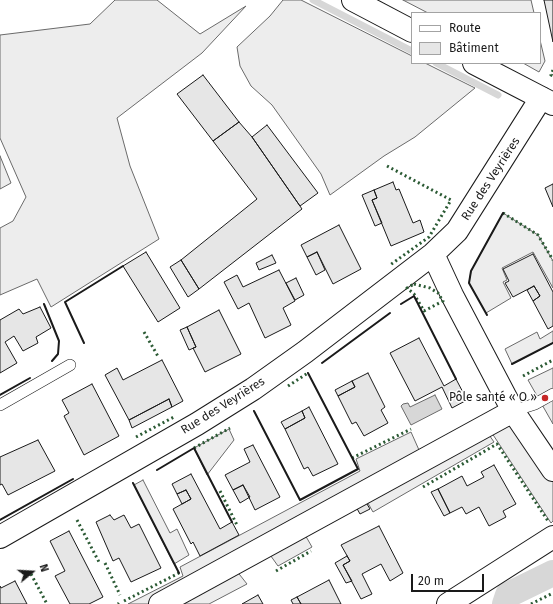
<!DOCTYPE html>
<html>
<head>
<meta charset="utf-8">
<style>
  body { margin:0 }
  #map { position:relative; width:553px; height:604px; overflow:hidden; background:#fff; font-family:"Fira Sans",sans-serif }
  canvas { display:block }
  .legend { position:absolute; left:411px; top:12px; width:130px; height:52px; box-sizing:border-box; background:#fff; border:1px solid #a3a3a3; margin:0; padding:5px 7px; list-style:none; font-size:12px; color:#1a1a1a }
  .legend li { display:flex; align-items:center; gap:8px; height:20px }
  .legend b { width:20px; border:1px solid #a3a3a3 }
  .north { position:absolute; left:12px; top:552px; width:40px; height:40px; -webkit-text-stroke:3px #fff; paint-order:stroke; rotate:72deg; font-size:11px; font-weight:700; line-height:16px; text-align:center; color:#1a1a1a }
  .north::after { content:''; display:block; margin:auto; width:14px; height:18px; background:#1a1a1a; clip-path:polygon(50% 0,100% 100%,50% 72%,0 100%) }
  .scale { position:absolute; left:411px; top:574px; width:73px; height:18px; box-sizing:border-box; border:2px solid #1a1a1a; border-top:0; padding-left:5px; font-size:12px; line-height:14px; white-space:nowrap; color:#1a1a1a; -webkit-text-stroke:3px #fff; paint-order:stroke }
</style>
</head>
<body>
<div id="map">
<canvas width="553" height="604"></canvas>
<ul class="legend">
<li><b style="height:5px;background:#fff"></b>Route</li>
<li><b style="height:11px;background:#e6e6e6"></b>Bâtiment</li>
</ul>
<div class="north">N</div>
<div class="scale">20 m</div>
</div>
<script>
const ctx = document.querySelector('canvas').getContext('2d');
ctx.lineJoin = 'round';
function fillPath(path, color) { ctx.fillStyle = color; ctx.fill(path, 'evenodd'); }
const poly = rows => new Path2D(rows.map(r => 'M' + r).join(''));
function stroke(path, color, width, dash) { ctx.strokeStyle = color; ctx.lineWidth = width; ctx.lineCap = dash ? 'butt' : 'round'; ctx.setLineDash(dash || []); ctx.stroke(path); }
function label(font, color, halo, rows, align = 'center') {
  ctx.font = font + ' "Fira Sans",sans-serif'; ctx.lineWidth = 3; ctx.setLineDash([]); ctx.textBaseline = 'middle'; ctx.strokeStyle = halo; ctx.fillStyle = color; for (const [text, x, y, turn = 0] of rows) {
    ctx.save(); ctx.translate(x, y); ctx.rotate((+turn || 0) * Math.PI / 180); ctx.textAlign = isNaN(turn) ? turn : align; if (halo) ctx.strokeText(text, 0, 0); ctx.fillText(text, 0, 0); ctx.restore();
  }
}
const built = poly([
  [115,0,157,0,200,34,246,6,202,53,117,118,130,166,159,239,51,307,37,279,0,295,0,228,13,221,26,197,0,138,0,35,90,24,115,0],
  [283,0,301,0,412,56,412,63,425,63,475,88,415,137,384,156,330,195,321,174,272,105,251,86,240,66,237,47,270,16,283,0],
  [403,0,531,0,534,13,428,13,403,0],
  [540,40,545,61,539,72,523,63,540,63,540,40],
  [0,156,11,183,0,189,0,156],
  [503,213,538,235,553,261,553,288,533,252,502,268,507,280,503,282,511,298,486,313,469,283,471,271,503,213],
  [553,331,553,343,512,364,505,349,537,332,540,339,553,331],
  [553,368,553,424,528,380,553,368],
  [502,409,553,482,553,521,551,523,484,421,502,409],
  [478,419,494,442,373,512,365,498,304,533,312,547,278,566,268,552,236,570,247,584,209,604,128,604,183,576,180,567,360,471,356,459,411,432,419,450,478,419],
  [229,429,234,440,207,475,194,448,229,429],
  [143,480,170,533,177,529,189,555,174,564,134,485,143,480]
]);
const water = poly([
  [435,395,442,409,411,425,401,406,403,404,408,403,410,407,435,395]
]);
const stream = poly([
  [313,0,412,51],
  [436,63,498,95]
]);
const canal = poly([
  [505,604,508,595,553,573]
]);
const building = poly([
  [544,0,553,0,553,42,544,0],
  [203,75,239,122,213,141,177,94,203,75],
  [239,122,252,137,302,209,199,289,181,260,257,199,213,141,239,122],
  [267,125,318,193,300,206,252,137,267,125],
  [393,182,396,190,399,189,413,223,420,220,424,232,391,246,372,200,377,198,374,190,393,182],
  [553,184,553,207,545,188,553,184],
  [374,190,377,198,372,200,382,223,375,226,362,195,374,190],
  [339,225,361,269,333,284,317,252,307,257,301,245,339,225],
  [146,252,180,308,158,322,123,266,146,252],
  [317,252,325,270,316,275,307,257,317,252],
  [533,254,553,292,553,326,548,329,533,301,540,296,534,286,513,297,505,283,509,281,503,269,533,254],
  [272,255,276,263,259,270,256,263,272,255],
  [181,260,199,289,188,297,170,267,181,260],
  [279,270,295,301,283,308,291,325,265,338,249,303,238,309,224,282,237,275,243,287,279,270],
  [296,278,304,295,295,300,286,283,296,278],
  [534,286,540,296,533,301,527,290,534,286],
  [40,307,51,328,36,337,38,343,23,351,14,336,5,342,17,363,0,373,0,320,19,309,23,314,40,307],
  [219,310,241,354,205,372,193,348,196,347,187,327,219,310],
  [187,327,196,347,189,350,180,330,187,327],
  [419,338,444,386,456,379,467,400,452,408,442,387,415,401,390,353,419,338],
  [162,360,183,401,172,407,169,399,129,420,105,375,117,368,123,380,162,360],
  [368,373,385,407,381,410,388,423,364,436,356,422,352,424,338,396,355,387,352,381,368,373],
  [352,381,355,387,338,396,335,390,352,381],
  [92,384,119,436,84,455,64,416,69,413,62,400,92,384],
  [169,399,172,407,132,428,129,420,169,399],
  [309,407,338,464,313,476,308,467,304,469,285,429,305,418,302,411,309,407],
  [302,411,305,418,285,429,281,422,302,411],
  [38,440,55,471,8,495,2,484,0,485,0,457,38,440],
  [253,445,280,497,255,510,243,485,233,490,225,475,250,462,244,449,253,445],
  [494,465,516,504,503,511,506,517,489,526,479,507,466,514,462,507,450,513,438,489,462,476,467,486,484,477,481,472,494,465],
  [191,474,220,529,232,522,239,535,200,556,193,542,191,544,173,509,191,499,186,490,177,494,172,484,191,474],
  [243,485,250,497,240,503,233,490,243,485],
  [438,489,450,513,444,516,431,492,438,489],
  [186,490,191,499,182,504,177,494,186,490],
  [364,499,370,509,360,514,355,505,364,499],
  [110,515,114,520,124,515,131,528,139,524,161,568,131,582,119,558,113,561,96,522,110,515],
  [379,526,403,573,390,581,381,564,362,574,372,594,361,599,343,565,350,561,341,545,379,526],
  [69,531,103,597,89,604,70,604,55,576,65,571,50,541,69,531],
  [347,556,350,561,343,565,352,581,346,583,335,563,347,556],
  [329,580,341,604,301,604,297,597,329,580],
  [15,581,27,604,0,604,0,586,1,588,15,581],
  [258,595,263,604,242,604,258,595],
  [297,597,301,604,293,604,291,600,297,597]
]);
const lane = poly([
  [0,405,70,365],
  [513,411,535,404,553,394]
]);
const street = poly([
  [433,254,452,295,513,411,553,470],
  [0,537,197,424,253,389,305,352,433,254,457,231,541,98],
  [160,604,513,411],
  [448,604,553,537]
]);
const secondary = poly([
  [353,0,412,31],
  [474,63,553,104]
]);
const hedge = poly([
  [553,70,551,75,553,76],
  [387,166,451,200,429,237,390,265],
  [503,213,538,235,553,260],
  [414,284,430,288,438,293,443,301,424,311,414,294,407,288,414,284],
  [144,332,159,358],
  [523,376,553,360],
  [288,386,308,373],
  [136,437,174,417],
  [194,448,230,428],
  [352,458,411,429],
  [423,487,497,444,548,521],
  [220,491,237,525],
  [77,520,99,562],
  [105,563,120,595],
  [276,571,311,551],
  [31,574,47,604],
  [124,601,179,573],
  [118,604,119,603],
  [531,604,553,593]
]);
const wall = poly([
  [44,304,59,341,58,354,52,361],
  [401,304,414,296,456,379],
  [487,315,469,283,471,271,503,213],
  [84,343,65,302,123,266],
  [322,363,390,313],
  [512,364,553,343],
  [0,395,30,378],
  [254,411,300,500,358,469,308,373],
  [157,470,194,448,232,522],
  [133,483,179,573],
  [0,520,73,479]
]);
const markers = [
  [545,398,4,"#c62828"]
];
const streetNames = [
  ["Rue des Veyrières",491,179,-57],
  ["Rue des Veyrières",223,406,-32]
];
const poiNames = [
  ["Pôle santé « O »",537,398]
];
fillPath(built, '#ededed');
stroke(built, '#6a6a6a', 1);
fillPath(water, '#d7d7d7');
stroke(water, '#6a6a6a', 1);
stroke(stream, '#d7d7d7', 7);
stroke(canal, '#d7d7d7', 26);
fillPath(building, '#e6e6e6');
stroke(building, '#1a1a1a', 1);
stroke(lane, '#1a1a1a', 12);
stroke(street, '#1a1a1a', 24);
stroke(secondary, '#1a1a1a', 24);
stroke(lane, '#fff', 11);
stroke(street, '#fff', 22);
stroke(secondary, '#fff', 22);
stroke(hedge, '#2b5a34', 3, [2, 3]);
stroke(wall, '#1a1a1a', 2);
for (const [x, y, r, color] of markers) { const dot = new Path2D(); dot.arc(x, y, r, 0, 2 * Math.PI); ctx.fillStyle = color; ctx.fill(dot); stroke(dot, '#fff', 1.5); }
label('12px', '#1a1a1a', '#fff', streetNames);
label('12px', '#1a1a1a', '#fff', poiNames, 'right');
</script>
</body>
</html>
